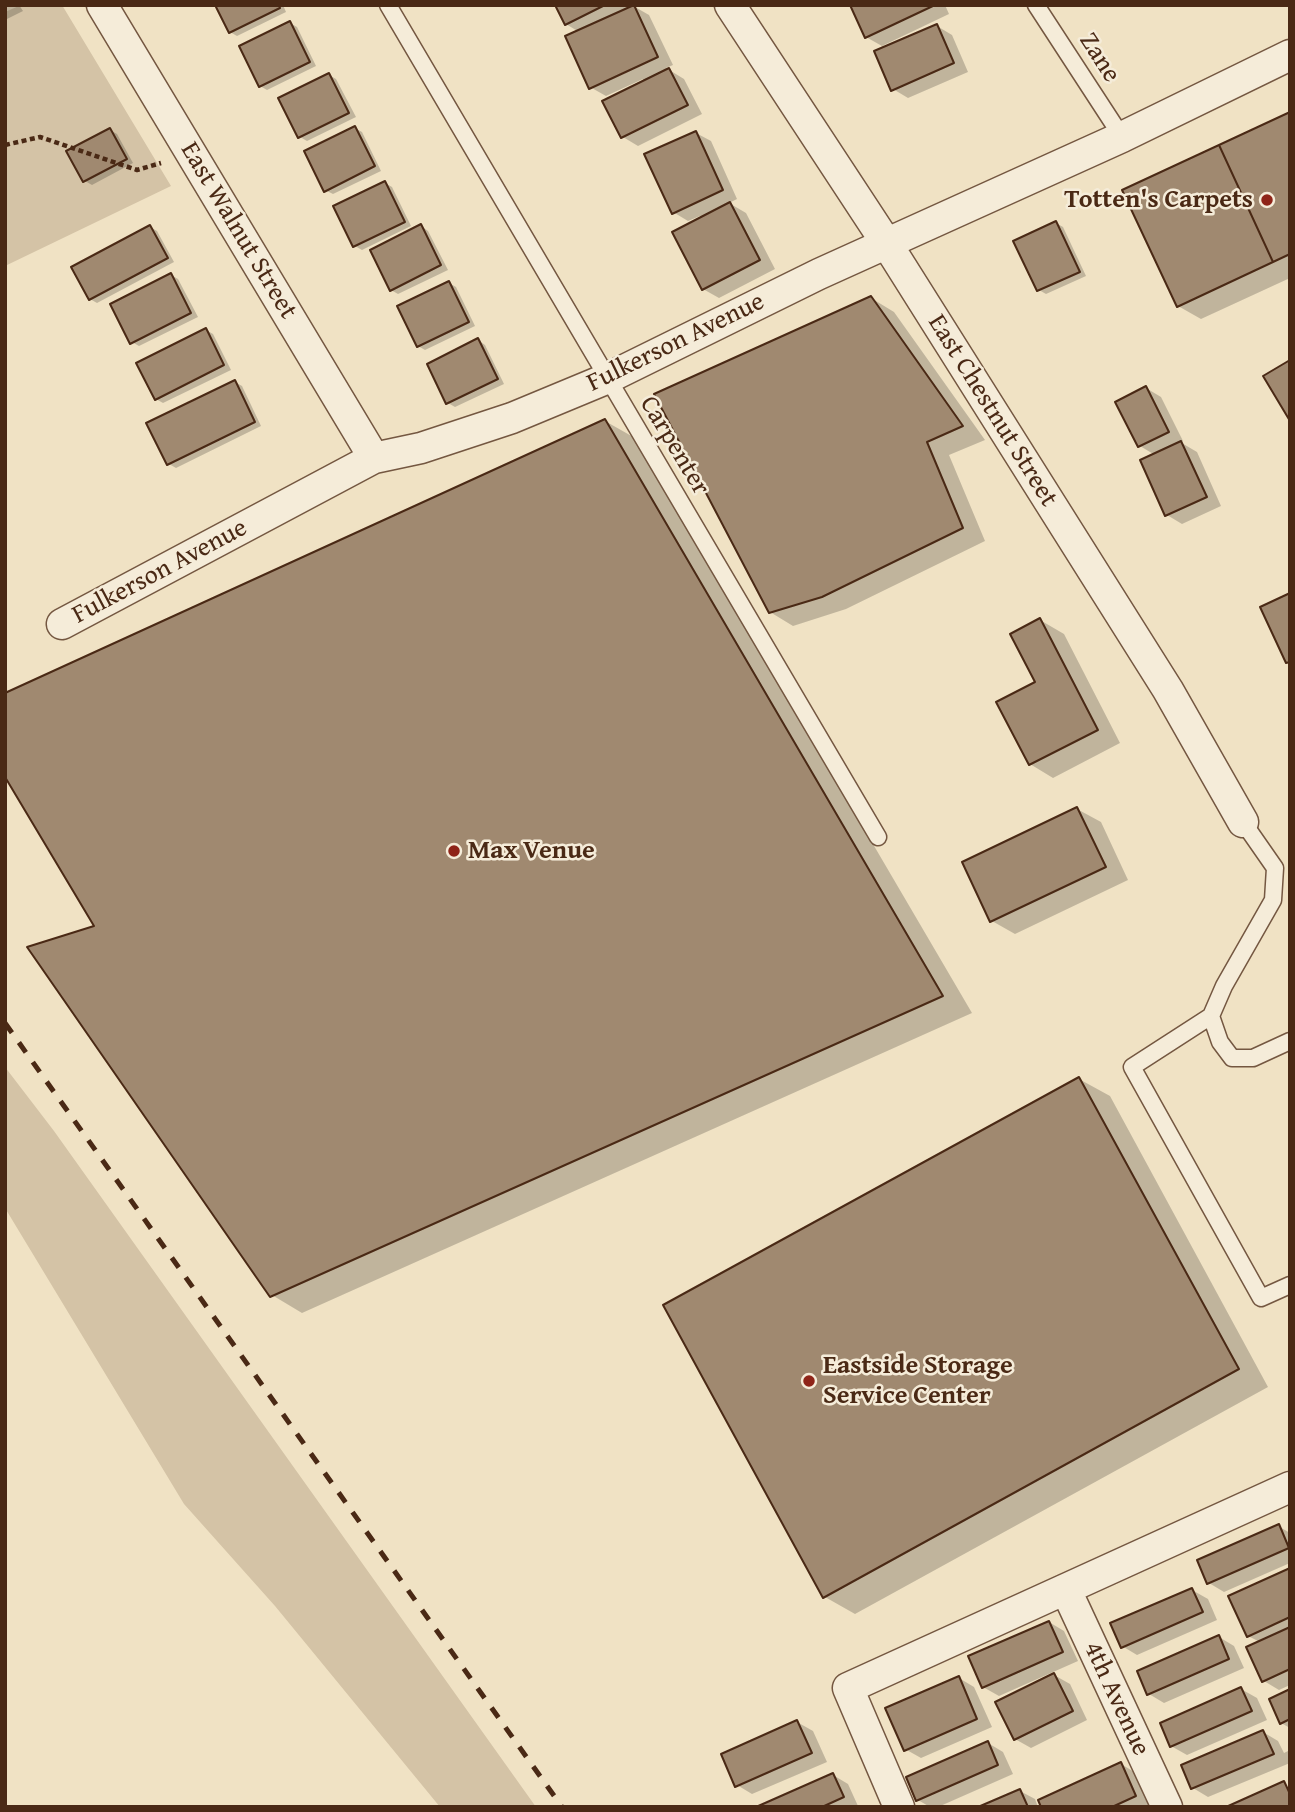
<!DOCTYPE html>
<html>
<head>
<meta charset="utf-8">
<style>
  body { margin:0 }
  #map { position:relative; width:1295px; height:1812px; overflow:hidden; background:#f0e2c4; font-family:"Gentium Book Plus",serif }
  canvas { display:block }
  .frame { position:absolute; inset:0; border:7px solid #4a2915; pointer-events:none }
</style>
</head>
<body>
<div id="map">
<canvas width="1295" height="1812"></canvas>
<div class="frame"></div>
</div>
<script>
const ctx = document.querySelector('canvas').getContext('2d');
ctx.lineJoin = 'round';
function fillPath(path, color) { ctx.fillStyle = color; ctx.fill(path, 'evenodd'); }
const poly = rows => new Path2D(rows.map(r => 'M' + r).join(''));
function stroke(path, color, width, dash) { ctx.strokeStyle = color; ctx.lineWidth = width; ctx.lineCap = dash ? 'butt' : 'round'; ctx.setLineDash(dash || []); ctx.stroke(path); }
function label(font, color, halo, rows, align = 'center') {
  ctx.font = font + ' "Gentium Book Plus",serif'; ctx.lineWidth = 5; ctx.setLineDash([]); ctx.textBaseline = 'middle'; ctx.strokeStyle = halo; ctx.fillStyle = color; for (const [text, x, y, turn = 0] of rows) {
    ctx.save(); ctx.translate(x, y); ctx.rotate((+turn || 0) * Math.PI / 180); ctx.textAlign = isNaN(turn) ? turn : align; if (halo) ctx.strokeText(text, 0, 0); ctx.fillText(text, 0, 0); ctx.restore();
  }
}
const green = poly([
  [21,5,62,5,171,186,5,266,5,12],
  [5,1067,54,1131,536,1807,440,1807,275,1606,184,1504,5,1208]
]);
const shadow = poly([
  [5,5,19,5,23,11,5,20],
  [217,5,283,5,286,12,237,36,230,32],
  [557,5,638,5,635,7,649,15,673,65,666,68,684,79,702,114,638,146,623,137,643,79,606,96,590,87,579,32,566,24],
  [851,5,945,5,949,14,882,46,866,37],
  [290,23,297,27,316,66,267,90,260,86],
  [937,26,952,35,968,72,908,98,893,89],
  [329,75,336,79,356,117,307,141,300,137],
  [1290,114,1290,278,1201,319,1178,306],
  [355,128,362,132,381,171,333,194,325,190],
  [110,130,117,134,133,163,92,185,85,181],
  [696,133,711,141,737,199,729,203,746,213,775,269,719,298,703,289,700,216,688,221,673,212],
  [385,183,392,187,411,226,362,250,355,246],
  [1056,223,1063,227,1086,276,1046,294,1039,290],
  [421,226,428,231,448,270,398,294,391,290],
  [150,227,157,231,174,262,97,303,90,299],
  [171,275,178,279,198,317,139,346,132,342],
  [449,283,456,287,475,326,425,350,418,346],
  [871,298,894,312,985,440,949,455,985,541,846,609,793,626,770,612],
  [206,330,213,334,231,370,163,403,156,399],
  [478,340,485,345,504,384,455,407,448,403,429,364],
  [235,382,242,386,261,426,176,468,169,464],
  [1146,388,1161,397,1183,441,1180,442,1197,452,1221,506,1182,524,1167,515,1155,455,1140,446],
  [605,421,635,438,972,1013,302,1313,272,1295,97,927],
  [1040,620,1064,634,1120,743,1053,778,1030,764],
  [1077,809,1101,822,1128,880,1015,934,992,921],
  [1079,1079,1110,1096,1268,1387,855,1614,825,1597],
  [1278,1526,1290,1533,1290,1563,1224,1592,1209,1583],
  [1290,1569,1290,1685,1279,1690,1264,1681,1260,1642,1248,1636],
  [1192,1590,1208,1599,1217,1620,1137,1655,1122,1646],
  [1049,1622,1064,1631,1078,1661,999,1696,983,1687],
  [1219,1637,1234,1646,1244,1668,1164,1703,1149,1694],
  [1054,1675,1070,1684,1087,1720,1031,1748,1015,1739],
  [959,1678,974,1687,992,1727,921,1758,905,1749],
  [1241,1689,1257,1698,1267,1720,1187,1755,1171,1746],
  [1290,1691,1290,1728,1281,1723],
  [797,1722,813,1731,827,1762,752,1794,737,1785],
  [1263,1732,1278,1741,1284,1753,1290,1750,1290,1763,1208,1797,1193,1788],
  [988,1743,1003,1752,1013,1774,938,1807,930,1807,918,1800],
  [1121,1764,1136,1773,1150,1805,1043,1807],
  [833,1775,848,1784,858,1806,761,1807],
  [1020,1791,1035,1799,1038,1807,983,1807]
]);
const building = poly([
  [215,5,279,5,280,8,229,33,215,5],
  [555,5,605,5,565,25,555,5],
  [634,5,658,57,589,89,565,36,634,5],
  [850,5,935,5,865,38,850,5],
  [290,21,310,62,259,87,239,46,290,21],
  [937,24,954,63,891,91,874,51,937,24],
  [669,68,688,105,621,138,602,101,669,68],
  [329,73,349,113,298,138,278,98,329,73],
  [1290,112,1290,254,1273,262,1219,145,1290,112],
  [355,126,375,166,324,192,304,151,355,126],
  [110,128,127,159,83,182,66,151,110,128],
  [696,131,723,190,672,214,644,154,696,131],
  [1219,145,1273,262,1177,307,1122,190,1219,145],
  [385,181,405,222,353,247,333,206,385,181],
  [730,202,760,260,702,290,672,232,730,202],
  [1056,221,1080,272,1037,291,1013,241,1056,221],
  [421,224,441,265,390,291,370,250,421,224],
  [150,225,168,258,89,300,71,267,150,225],
  [171,273,191,313,130,344,110,304,171,273],
  [449,281,469,322,417,347,397,306,449,281],
  [871,296,963,426,927,442,963,528,822,597,769,613,654,394,871,296],
  [206,328,224,365,155,400,136,363,206,328],
  [478,338,498,379,446,404,427,364,478,338],
  [1290,360,1290,421,1263,376,1290,360],
  [235,380,255,422,167,465,146,423,235,380],
  [1146,386,1169,432,1138,447,1115,402,1146,386],
  [605,419,943,996,270,1297,27,947,94,926,5,777,5,693,605,419],
  [1181,441,1207,497,1165,516,1140,460,1181,441],
  [1290,593,1290,662,1286,663,1260,607,1290,593],
  [1040,618,1098,730,1029,765,996,702,1035,682,1010,634,1040,618],
  [1077,807,1106,867,990,922,962,862,1077,807],
  [1079,1077,1239,1369,823,1598,663,1305,1079,1077],
  [1279,1524,1289,1548,1207,1584,1197,1560,1279,1524],
  [1290,1568,1290,1617,1247,1637,1228,1596,1290,1568],
  [1192,1588,1203,1612,1121,1648,1110,1623,1192,1588],
  [1049,1621,1063,1652,982,1688,968,1656,1049,1621],
  [1290,1627,1290,1669,1262,1682,1246,1647,1290,1627],
  [1219,1635,1229,1659,1147,1695,1137,1671,1219,1635],
  [1054,1673,1073,1711,1014,1740,995,1702,1054,1673],
  [959,1676,977,1719,904,1751,885,1708,959,1676],
  [1241,1687,1252,1711,1170,1747,1160,1723,1241,1687],
  [1290,1689,1290,1719,1280,1724,1269,1699,1290,1689],
  [797,1720,812,1753,735,1787,721,1754,797,1720],
  [1263,1730,1274,1754,1191,1789,1181,1765,1263,1730],
  [988,1741,998,1765,916,1801,906,1777,988,1741],
  [1121,1762,1136,1796,1112,1807,1041,1807,1038,1800,1121,1762],
  [833,1773,844,1797,822,1807,756,1807,833,1773],
  [1284,1781,1290,1794,1290,1807,1226,1807,1284,1781],
  [1020,1789,1028,1807,978,1807,1020,1789]
]);
const path = poly([
  [5,145,40,137,137,170,161,163]
]);
const lane = poly([
  [388,5,878,837],
  [1036,5,1122,137],
  [1243,822,1275,868,1273,900,1224,986,1211,1016,1220,1042,1232,1058,1253,1058,1290,1041],
  [1211,1016,1132,1067,1261,1298,1290,1285]
]);
const street = poly([
  [102,5,374,458],
  [730,5,887,244,1168,690,1243,822],
  [62,624,374,458,421,448,512,418,606,379,819,274,1122,137,1290,55],
  [1066,1590,1167,1807],
  [899,1807,848,1688,1290,1487]
]);
const rail = poly([
  [5,1023,562,1807]
]);
const markers = [
  [1267,200,7,"#8f2418"],
  [454,851,7,"#8f2418"],
  [809,1381,7,"#8f2418"]
];
const streetNames = [
  ["Zane",1099,58,57],
  ["East Walnut Street",238,231,59],
  ["Fulkerson Avenue",676,343,-26],
  ["East Chestnut Street",992,411,58],
  ["Carpenter",674,446,59],
  ["Fulkerson Avenue",160,572,-28],
  ["4th Avenue",1116,1699,65]
];
const poiNames = [
  ["Totten's Carpets",1253,200,"right"],
  ["Max Venue",468,851],
  ["Eastside Storage",823,1366],
  ["Service Center",823,1396]
];
fillPath(green, '#d4c3a6');
fillPath(shadow, '#0003');
fillPath(building, '#a08970');
stroke(building, '#4a2915', 2);
stroke(lane, '#745741', 19);
stroke(street, '#745741', 33);
stroke(path, '#4a2915', 4.5, [5, 3.5]);
stroke(lane, '#f5ecd9', 16);
stroke(street, '#f5ecd9', 30);
stroke(rail, '#4a2915', 5, [12, 12]);
for (const [x, y, r, color] of markers) { const dot = new Path2D(); dot.arc(x, y, r, 0, 2 * Math.PI); ctx.fillStyle = color; ctx.fill(dot); stroke(dot, '#f5ecd9', 2.5); }
label('26px', '#4a2915', '#f5ecd9', streetNames);
label('bold 26px', '#4a2915', '#f5ecd9', poiNames, 'left');
</script>
</body>
</html>
